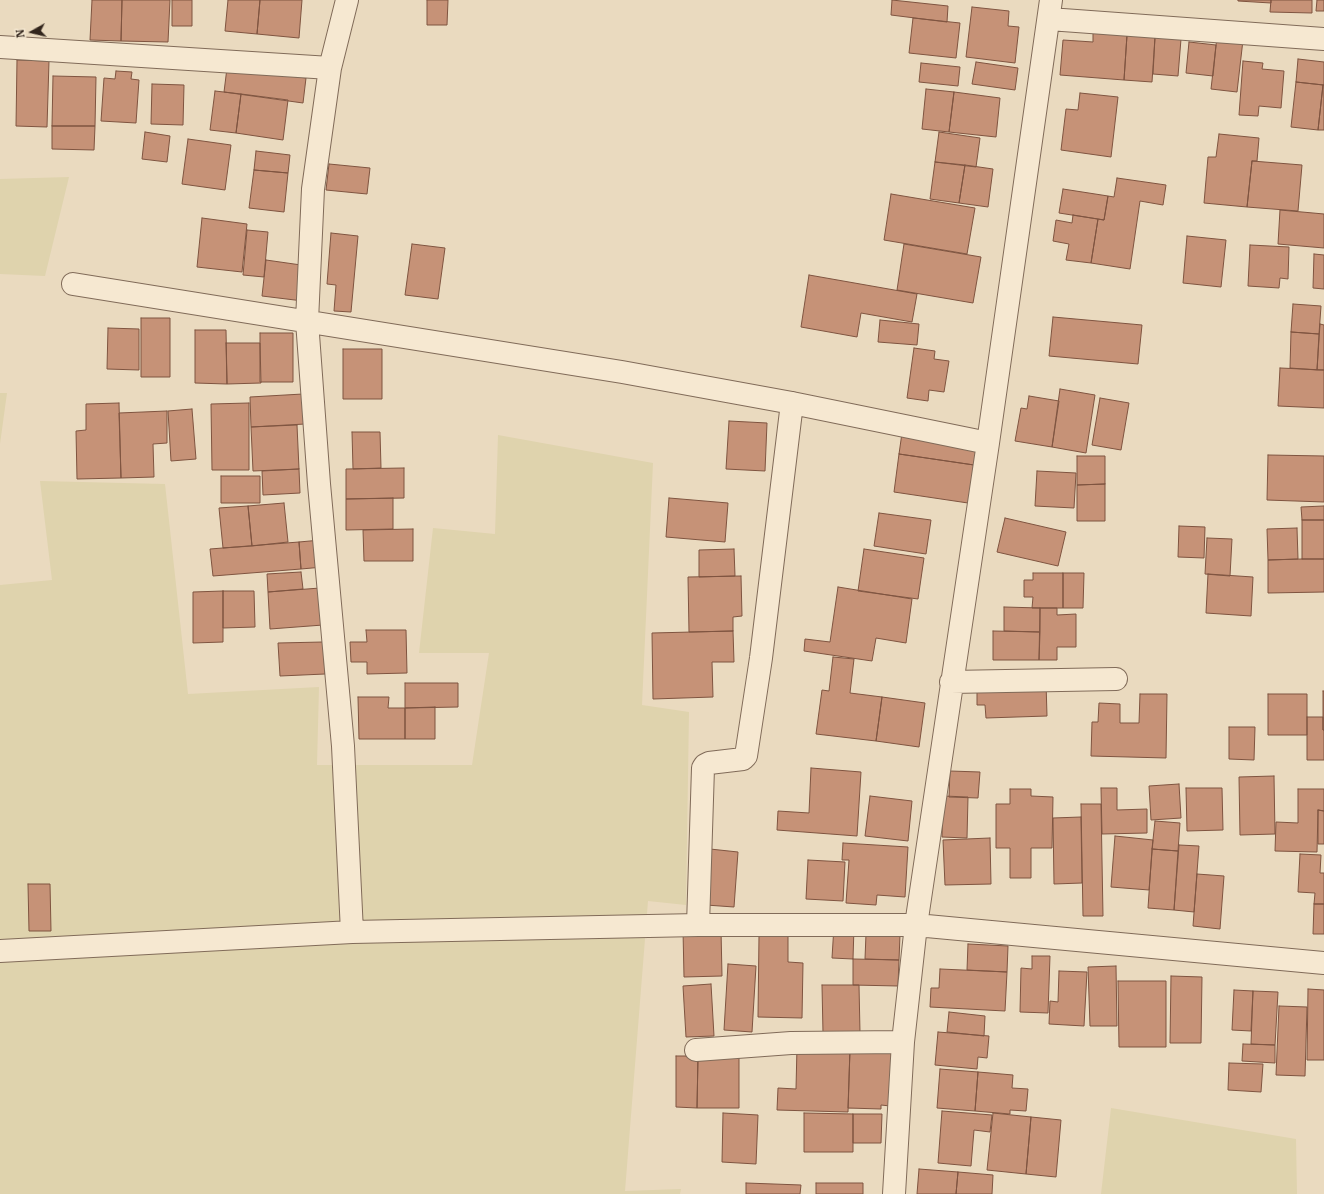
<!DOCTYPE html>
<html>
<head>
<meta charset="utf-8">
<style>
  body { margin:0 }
  #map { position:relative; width:1324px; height:1194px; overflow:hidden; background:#eadabf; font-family:"IBM Plex Serif",serif }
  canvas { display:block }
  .north { position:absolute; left:12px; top:12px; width:40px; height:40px; -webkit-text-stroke:3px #f2e5ce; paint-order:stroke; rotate:262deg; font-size:11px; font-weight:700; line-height:16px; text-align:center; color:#32251c }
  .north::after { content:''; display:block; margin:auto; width:14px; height:18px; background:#32251c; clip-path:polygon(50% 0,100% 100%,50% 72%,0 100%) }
</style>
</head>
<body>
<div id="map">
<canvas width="1324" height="1194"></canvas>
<div class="north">N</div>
</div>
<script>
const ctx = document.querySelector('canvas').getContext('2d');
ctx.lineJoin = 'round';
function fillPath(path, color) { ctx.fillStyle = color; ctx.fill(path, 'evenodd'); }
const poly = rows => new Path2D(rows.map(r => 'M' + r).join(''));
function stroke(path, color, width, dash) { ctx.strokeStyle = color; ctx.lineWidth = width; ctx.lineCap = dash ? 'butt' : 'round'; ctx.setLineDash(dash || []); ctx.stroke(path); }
const farmland = poly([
  [69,177,45,276,0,274,0,179],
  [0,393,7,393,0,444],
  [498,435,653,463,642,705,689,712,686,905,648,901,625,1191,681,1189,680,1194,0,1194,0,585,52,580,40,481,165,484,188,694,319,687,317,765,472,765,489,653,419,653,433,528,495,534],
  [1111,1108,1296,1139,1297,1194,1101,1194]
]);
const building = poly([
  [92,0,122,0,121,41,90,40,92,0],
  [122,0,170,0,168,42,121,41,122,0],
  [172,0,192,0,192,26,172,26,172,0],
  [228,0,260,0,257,34,225,31,228,0],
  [260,0,302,0,299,38,257,34,260,0],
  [427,0,448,0,447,25,427,25,427,0],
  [892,0,948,6,947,22,891,15,892,0],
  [1238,0,1271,0,1271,3,1238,1,1238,0],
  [1271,0,1312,0,1312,13,1270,12,1271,0],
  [1317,0,1324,0,1324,11,1316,11,1317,0],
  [972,7,1009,11,1008,26,1019,27,1015,63,966,57,972,7],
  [913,18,960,23,956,58,909,53,913,18],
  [1093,33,1127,35,1124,80,1060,75,1063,40,1093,42,1093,33],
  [1127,35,1155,37,1152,82,1124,80,1127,35],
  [1155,37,1181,39,1178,76,1153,74,1155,37],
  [1217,37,1243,40,1237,92,1211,89,1217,37],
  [1189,42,1216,45,1213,76,1186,73,1189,42],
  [1298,59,1324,62,1324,85,1296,82,1298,59],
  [17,60,49,61,47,127,16,126,17,60],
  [1243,61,1263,63,1262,69,1284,71,1281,108,1259,106,1258,116,1239,115,1243,61],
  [976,62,1018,68,1015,90,972,84,976,62],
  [921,63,960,67,958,86,919,82,921,63],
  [227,68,306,78,303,103,224,92,227,68],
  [116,71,132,72,131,79,139,80,136,123,101,121,104,78,115,79,116,71],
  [53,76,96,77,95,126,52,126,53,76],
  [1296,82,1323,85,1318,130,1291,127,1296,82],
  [152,84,184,85,183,125,151,124,152,84],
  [1323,85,1324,85,1324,130,1318,130,1323,85],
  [926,89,954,92,949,132,922,129,926,89],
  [215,91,241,94,236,133,210,130,215,91],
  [954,92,1000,98,996,137,949,132,954,92],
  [1080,93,1118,97,1111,157,1061,150,1066,109,1078,110,1080,93],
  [241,94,288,100,283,140,236,133,241,94],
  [52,126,95,126,94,150,52,149,52,126],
  [145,132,170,136,167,162,142,159,145,132],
  [939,132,980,138,976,167,935,162,939,132],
  [1219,134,1259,138,1257,161,1252,161,1247,207,1204,203,1208,157,1216,157,1219,134],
  [188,139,231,145,225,190,182,184,188,139],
  [256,151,290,155,288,173,254,170,256,151],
  [1252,161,1302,165,1298,211,1247,207,1252,161],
  [935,162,965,165,959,203,930,199,935,162],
  [329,164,370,168,367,194,326,190,329,164],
  [965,165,993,169,988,207,959,203,965,165],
  [254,170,288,173,284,212,249,208,254,170],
  [1117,178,1166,185,1163,205,1140,201,1130,269,1091,263,1098,219,1104,220,1108,196,1114,197,1117,178],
  [1063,189,1108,196,1104,220,1059,213,1063,189],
  [891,194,975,208,967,254,884,240,891,194],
  [1280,210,1324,214,1324,248,1278,244,1280,210],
  [1073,215,1098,219,1091,263,1066,260,1069,244,1053,241,1056,220,1072,223,1073,215],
  [202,218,247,224,242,272,197,267,202,218],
  [247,230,268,232,264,277,243,275,247,230],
  [331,233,358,236,351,312,334,311,336,285,327,284,331,233],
  [1187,236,1226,240,1221,287,1183,283,1187,236],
  [412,244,445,248,438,299,405,295,412,244],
  [904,244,981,257,973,303,897,290,904,244],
  [1250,245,1289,247,1288,279,1280,278,1279,288,1248,286,1250,245],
  [1314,254,1324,255,1324,289,1313,288,1314,254],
  [266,260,308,266,303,301,262,296,266,260],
  [809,275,917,294,912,322,861,313,857,337,801,327,809,275],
  [1293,304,1321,306,1319,334,1291,332,1293,304],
  [1053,317,1142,325,1138,364,1049,356,1053,317],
  [141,318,170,318,170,377,141,377,141,318],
  [880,320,919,324,917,345,878,342,880,320],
  [1320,324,1324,325,1324,370,1317,370,1320,324],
  [108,328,139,329,139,370,107,369,108,328],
  [195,330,226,330,227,384,195,383,195,330],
  [1291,332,1319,334,1317,370,1290,368,1291,332],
  [260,333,293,333,293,382,260,382,260,333],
  [226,343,260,343,261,383,227,384,226,343],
  [914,348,935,351,934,359,949,361,944,392,929,390,928,401,907,398,914,348],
  [343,349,382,349,382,399,343,399,343,349],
  [1280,368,1324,370,1324,408,1278,406,1280,368],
  [1060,389,1095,395,1086,453,1052,447,1060,389],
  [303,394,305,424,251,427,250,397,303,394],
  [1029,396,1059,401,1052,447,1015,441,1021,408,1027,409,1029,396],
  [1100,398,1129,403,1121,450,1092,445,1100,398],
  [119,403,121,478,77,479,76,431,86,430,86,404,119,403],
  [249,403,249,470,212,470,211,404,249,403],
  [192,409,196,459,171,461,168,411,192,409],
  [167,411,167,443,153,444,154,477,121,478,119,413,167,411],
  [729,421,767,423,765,471,726,469,729,421],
  [297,425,299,469,253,471,251,427,297,425],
  [352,432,380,432,381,468,353,469,352,432],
  [902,433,977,444,974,465,899,454,902,433],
  [899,454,974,465,968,503,894,492,899,454],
  [1268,455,1324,456,1324,502,1267,500,1268,455],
  [1077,456,1105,456,1105,484,1077,485,1077,456],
  [404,468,404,498,346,499,346,469,404,468],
  [299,469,300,493,263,495,262,471,299,469],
  [1037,471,1076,473,1074,508,1035,506,1037,471],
  [221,476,260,476,260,503,221,503,221,476],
  [1105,484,1105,521,1077,521,1077,485,1105,484],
  [393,498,393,529,346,530,346,499,393,498],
  [669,498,728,503,725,542,666,537,669,498],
  [284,503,288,542,252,546,248,506,284,503],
  [248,506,252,546,223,548,219,508,248,506],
  [1324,506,1324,520,1302,520,1301,507,1324,506],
  [879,513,931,520,926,554,874,546,879,513],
  [1005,518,1066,532,1058,566,997,552,1005,518],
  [1302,520,1324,520,1324,559,1302,559,1302,520],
  [1179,526,1205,527,1204,558,1178,557,1179,526],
  [1297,528,1298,559,1268,560,1267,529,1297,528],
  [413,529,413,561,364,561,363,530,413,529],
  [1207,538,1232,539,1230,576,1205,574,1207,538],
  [321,540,323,567,301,569,299,542,321,540],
  [299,542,301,569,213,576,210,549,299,542],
  [734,549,735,576,699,577,699,550,734,549],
  [864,549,924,558,918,599,858,591,864,549],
  [1302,559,1324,559,1324,592,1268,593,1268,560,1302,559],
  [301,572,303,589,268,592,267,574,301,572],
  [1033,573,1063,573,1063,608,1032,608,1033,597,1024,597,1024,580,1033,580,1033,573],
  [1063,573,1084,573,1083,608,1063,608,1063,573],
  [1208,574,1253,577,1251,616,1206,613,1208,574],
  [741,576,742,616,733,617,733,631,689,632,688,577,741,576],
  [838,587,912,599,906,643,876,638,872,661,804,651,805,639,830,642,838,587],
  [320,588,323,625,270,629,268,592,320,588],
  [223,591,254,591,255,627,223,628,223,591],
  [223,591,223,642,193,643,193,592,223,591],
  [1004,607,1040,608,1040,632,1004,631,1004,607],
  [1040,608,1057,608,1057,615,1076,614,1076,647,1057,647,1057,660,1039,660,1040,608],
  [366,630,406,630,407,673,367,674,367,662,351,662,350,642,367,642,366,630],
  [733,631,734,662,712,662,713,697,653,699,652,633,733,631],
  [993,631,1040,632,1039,660,993,660,993,631],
  [323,642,325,674,280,676,278,643,323,642],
  [833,657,854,659,850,693,882,697,876,741,816,734,822,690,829,691,833,657],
  [1046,682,1047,716,986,718,985,705,977,705,977,685,1046,682],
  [405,683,458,683,458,707,405,708,405,683],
  [1323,691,1324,691,1324,730,1323,730,1323,691],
  [1140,694,1167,694,1166,758,1091,756,1092,722,1098,722,1099,703,1120,704,1120,723,1139,723,1140,694],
  [1268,694,1307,694,1307,735,1268,735,1268,694],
  [358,697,389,697,388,708,405,708,405,739,359,739,358,697],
  [882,697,925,703,919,747,876,741,882,697],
  [435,707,435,739,405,739,405,708,435,707],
  [1307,717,1323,717,1323,730,1324,730,1324,760,1307,760,1307,717],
  [1229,727,1255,727,1254,760,1229,759,1229,727],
  [811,768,861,772,857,836,777,830,778,811,809,813,811,768],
  [950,771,980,772,978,798,949,797,950,771],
  [1274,776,1275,834,1240,835,1239,777,1274,776],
  [1179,784,1181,818,1151,820,1149,786,1179,784],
  [1101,788,1117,788,1117,810,1147,809,1147,833,1102,834,1101,788],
  [1186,788,1222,788,1223,830,1187,831,1186,788],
  [1010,789,1031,789,1031,796,1053,797,1052,848,1031,848,1031,878,1010,878,1010,848,996,848,996,804,1010,804,1010,789],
  [1298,789,1324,789,1324,811,1318,810,1317,852,1275,851,1276,822,1298,823,1298,789],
  [870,796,912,801,908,841,865,836,870,796],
  [943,796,968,797,967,838,942,837,943,796],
  [1081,804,1101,804,1103,916,1083,916,1081,804],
  [1318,810,1324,811,1324,844,1318,844,1318,810],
  [1081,817,1082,883,1054,884,1053,818,1081,817],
  [1155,821,1180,823,1178,851,1152,849,1155,821],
  [1115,836,1153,840,1149,890,1111,887,1115,836],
  [990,838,991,884,945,885,943,840,990,838],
  [843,843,908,847,905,897,877,895,876,905,846,903,849,860,842,860,843,843],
  [1179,845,1199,846,1194,912,1174,910,1179,845],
  [710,849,738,852,734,907,706,905,710,849],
  [1152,849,1178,851,1174,910,1148,908,1152,849],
  [1300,854,1321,855,1320,873,1324,873,1324,904,1314,904,1315,893,1298,892,1300,854],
  [808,860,845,862,843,901,806,899,808,860],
  [1197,874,1224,876,1220,929,1193,926,1197,874],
  [28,884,50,884,51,931,29,931,28,884],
  [1314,904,1324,904,1324,934,1313,934,1314,904],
  [834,926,854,927,853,959,832,958,834,926],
  [683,930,721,930,722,976,684,977,683,930],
  [866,934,900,935,899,960,865,959,866,934],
  [759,936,788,936,788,962,803,963,802,1018,758,1017,759,936],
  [968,944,1008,946,1007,972,967,970,968,944],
  [1032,956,1050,956,1048,1013,1020,1012,1021,968,1032,969,1032,956],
  [853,959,899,960,898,986,853,985,853,959],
  [728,964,756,966,752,1032,724,1030,728,964],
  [1116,966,1117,1026,1090,1026,1088,967,1116,966],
  [940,969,1007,972,1005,1011,930,1007,931,988,939,988,940,969],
  [1059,971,1087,972,1084,1026,1049,1024,1050,1001,1058,1002,1059,971],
  [1171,976,1202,977,1201,1043,1170,1043,1171,976],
  [1118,981,1166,981,1166,1047,1119,1047,1118,981],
  [711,984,714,1036,686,1037,683,986,711,984],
  [822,985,859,985,860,1033,823,1033,822,985],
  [1308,989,1324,990,1324,1060,1307,1060,1308,989],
  [1234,990,1253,991,1251,1031,1232,1030,1234,990],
  [1253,991,1278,992,1275,1045,1251,1044,1253,991],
  [1279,1006,1307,1007,1305,1076,1276,1075,1279,1006],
  [949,1012,985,1016,984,1036,947,1032,949,1012],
  [938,1032,989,1036,987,1058,978,1057,977,1069,935,1065,938,1032],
  [1243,1044,1275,1045,1275,1063,1242,1061,1243,1044],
  [797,1047,850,1049,848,1112,777,1110,778,1088,796,1089,797,1047],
  [850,1049,892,1050,890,1106,881,1105,881,1109,848,1108,850,1049],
  [676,1056,698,1056,697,1108,676,1107,676,1056],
  [698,1056,739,1057,739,1108,697,1108,698,1056],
  [1229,1063,1263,1064,1261,1092,1228,1090,1229,1063],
  [940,1069,978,1072,975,1111,937,1108,940,1069],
  [978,1072,1013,1075,1012,1088,1028,1089,1026,1111,1010,1110,1010,1114,975,1111,978,1072],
  [942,1111,992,1115,990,1132,974,1130,971,1166,938,1163,942,1111],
  [723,1113,758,1115,756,1164,722,1162,723,1113],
  [804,1113,853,1114,853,1152,804,1152,804,1113],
  [993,1113,1031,1117,1026,1174,987,1170,993,1113],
  [853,1114,882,1114,881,1143,853,1143,853,1114],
  [1031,1117,1061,1120,1056,1177,1026,1174,1031,1117],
  [919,1169,958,1172,956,1194,917,1194,919,1169],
  [958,1172,993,1175,992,1194,956,1194,958,1172],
  [746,1183,801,1185,800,1194,746,1194,746,1183],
  [816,1183,863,1183,863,1194,816,1194,816,1183]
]);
const minor = poly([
  [347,0,330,68,313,189,307,321,319,484,343,746,352,932],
  [1049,19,1324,39],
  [0,47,330,68],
  [73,284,622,372,792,403,988,443],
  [951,682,1116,679],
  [698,925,703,768,705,765,709,763,743,759,746,756,761,658,792,403],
  [0,951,352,932,698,925,916,925,1324,963],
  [696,1050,791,1043,903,1042],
  [894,1194,903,1042,916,925,988,443,1051,0]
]);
fillPath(farmland, '#dfd3ad');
fillPath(building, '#c69277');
stroke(building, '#7f5440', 1);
stroke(minor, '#816b59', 24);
stroke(minor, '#f6e8d1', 22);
</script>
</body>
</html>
